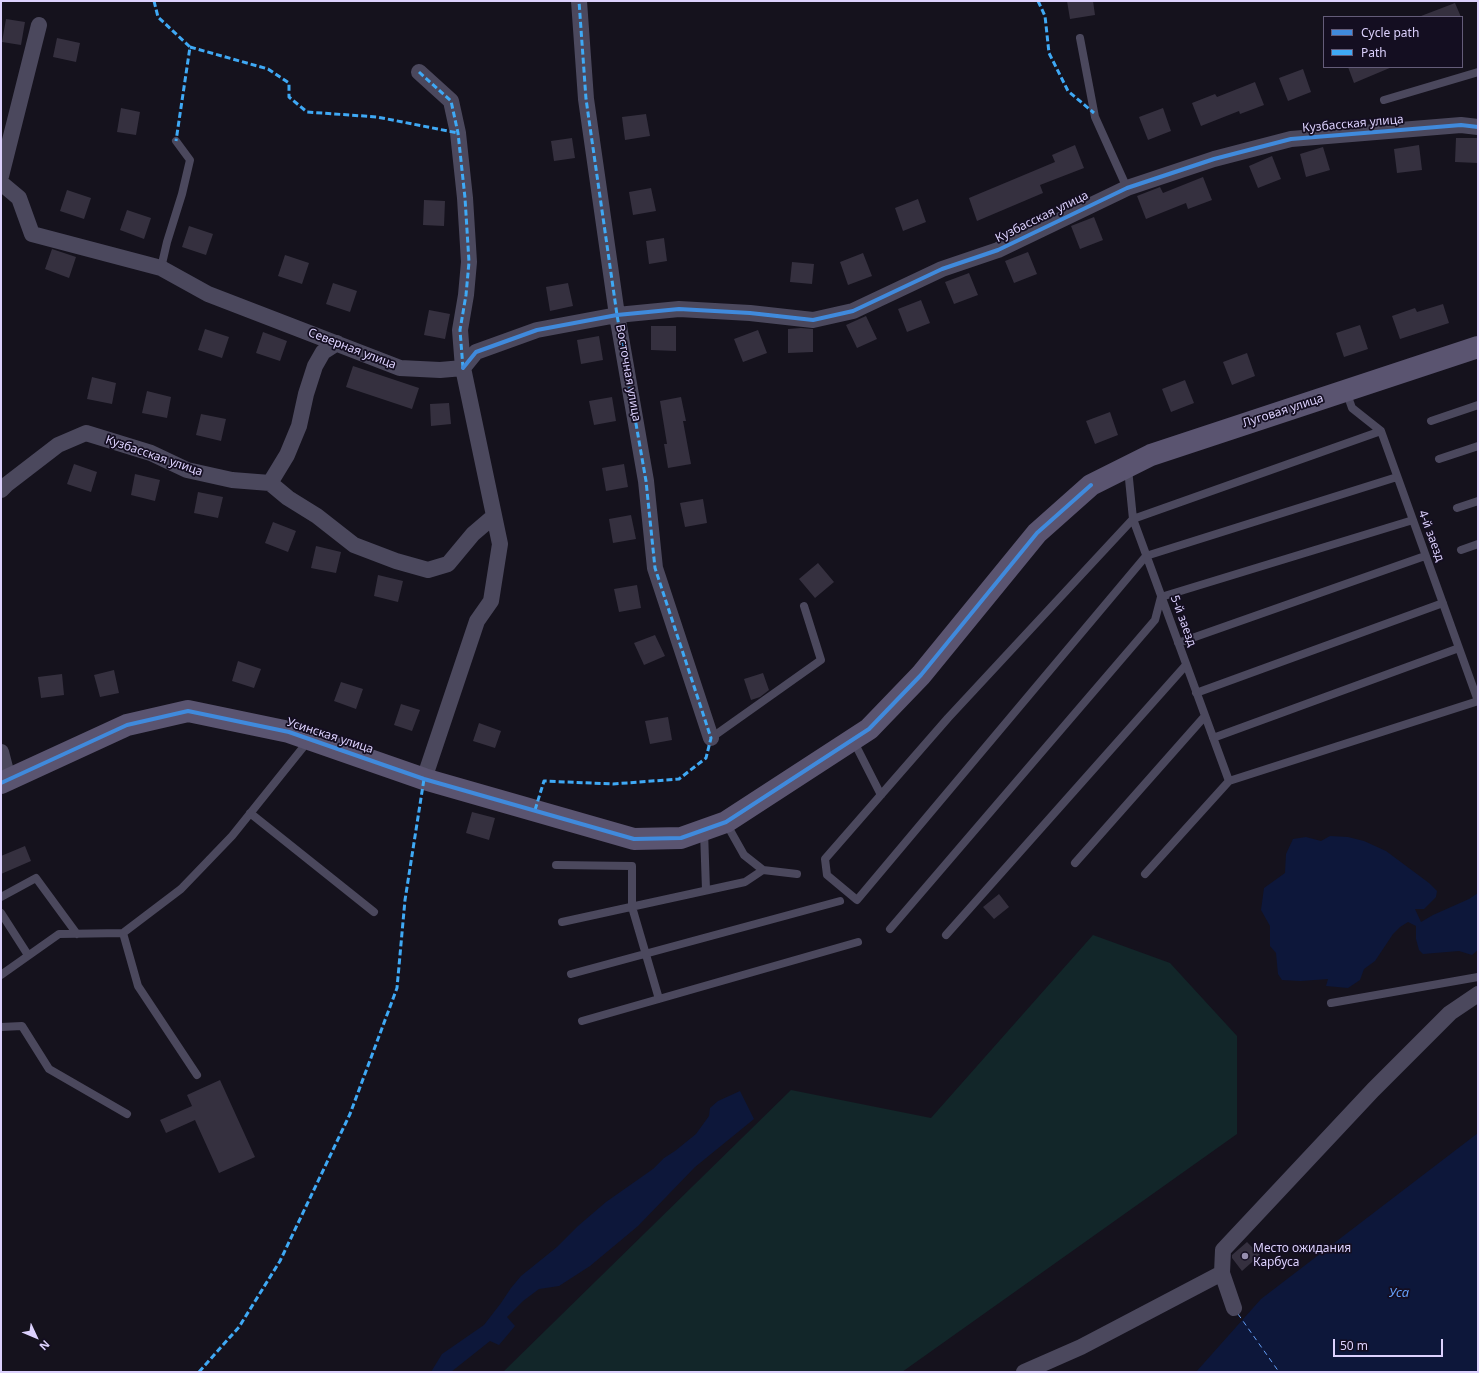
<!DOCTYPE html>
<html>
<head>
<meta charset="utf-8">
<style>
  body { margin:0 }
  #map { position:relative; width:1479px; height:1373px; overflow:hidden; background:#15121d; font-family:"Noto Sans",sans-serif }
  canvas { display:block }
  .frame { position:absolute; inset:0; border:2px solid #dcd1fd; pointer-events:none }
  .legend { position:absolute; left:1323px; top:16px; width:140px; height:52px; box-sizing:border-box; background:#140e21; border:1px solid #645c79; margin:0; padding:5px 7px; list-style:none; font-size:12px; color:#dcd1fd }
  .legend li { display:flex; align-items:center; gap:8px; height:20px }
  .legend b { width:20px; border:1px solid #645c79 }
  .north { position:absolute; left:16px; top:1317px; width:40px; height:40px; -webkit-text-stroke:3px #140e21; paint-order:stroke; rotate:134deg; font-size:11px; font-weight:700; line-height:16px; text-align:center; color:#dcd1fd }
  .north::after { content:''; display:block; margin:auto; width:14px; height:18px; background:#dcd1fd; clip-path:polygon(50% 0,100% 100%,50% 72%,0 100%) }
  .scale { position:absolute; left:1333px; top:1339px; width:110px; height:18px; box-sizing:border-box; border:2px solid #dcd1fd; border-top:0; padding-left:5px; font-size:12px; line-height:14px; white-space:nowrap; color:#dcd1fd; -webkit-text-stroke:3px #140e21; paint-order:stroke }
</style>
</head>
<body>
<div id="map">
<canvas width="1479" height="1373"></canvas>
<div class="frame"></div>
<ul class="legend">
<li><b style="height:5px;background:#408adc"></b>Cycle path</li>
<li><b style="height:5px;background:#3fa9f5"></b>Path</li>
</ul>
<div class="north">N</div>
<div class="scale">50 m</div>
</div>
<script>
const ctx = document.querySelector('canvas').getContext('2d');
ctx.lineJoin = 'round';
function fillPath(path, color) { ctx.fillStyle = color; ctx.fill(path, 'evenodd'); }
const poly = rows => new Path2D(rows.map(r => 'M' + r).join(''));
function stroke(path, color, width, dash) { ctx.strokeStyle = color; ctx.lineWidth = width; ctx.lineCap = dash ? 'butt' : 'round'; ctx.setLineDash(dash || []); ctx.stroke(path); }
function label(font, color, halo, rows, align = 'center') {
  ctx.font = font + ' "Noto Sans",sans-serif'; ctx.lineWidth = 3.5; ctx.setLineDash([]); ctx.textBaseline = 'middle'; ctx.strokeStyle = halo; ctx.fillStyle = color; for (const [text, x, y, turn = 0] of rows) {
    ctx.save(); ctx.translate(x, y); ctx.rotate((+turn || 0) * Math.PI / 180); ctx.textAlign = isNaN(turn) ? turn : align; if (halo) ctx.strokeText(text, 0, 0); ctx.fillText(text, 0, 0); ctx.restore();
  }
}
const green = poly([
  [1093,935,1170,963,1237,1036,1237,1134,902,1372,503,1372,791,1090,931,1118]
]);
const water = poly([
  [1330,836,1348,837,1364,841,1386,851,1429,883,1437,891,1436,897,1424,909,1415,909,1421,922,1433,915,1469,899,1478,893,1478,950,1472,955,1459,951,1423,954,1419,950,1416,939,1416,926,1408,922,1400,927,1393,934,1375,961,1364,969,1360,980,1348,988,1326,986,1328,979,1301,981,1282,980,1278,974,1276,953,1270,946,1270,926,1261,910,1264,888,1285,873,1286,854,1293,839,1306,837,1321,841],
  [740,1091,754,1119,695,1167,638,1226,590,1266,559,1286,539,1289,523,1301,507,1317,515,1326,499,1345,490,1341,451,1372,431,1372,442,1354,484,1325,501,1303,511,1288,521,1276,557,1247,578,1226,606,1202,653,1169,664,1158,675,1151,696,1134,709,1116,710,1108,718,1101],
  [1478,1133,1478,1372,1196,1372,1261,1299]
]);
const ferry = poly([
  [1238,1314,1279,1372]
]);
const building = poly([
  [1067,1,1093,1,1095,15,1070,19],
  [1455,3,1461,17,1421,17,1421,16],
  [6,19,25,22,21,45,2,42],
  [57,38,80,43,76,62,53,57],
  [1348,67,1392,67,1354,83],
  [1303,69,1311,92,1288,101,1279,78],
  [1255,82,1264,105,1240,114,1239,111,1201,126,1192,103,1215,94,1217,97],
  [121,108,140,112,136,135,117,132],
  [1163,108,1171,131,1148,140,1139,117],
  [646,114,650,136,625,140,622,117],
  [572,138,575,158,554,161,551,141],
  [1456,138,1478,138,1478,163,1455,162],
  [1075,145,1084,168,1040,185,1043,193,977,221,969,198,1055,162,1052,155],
  [1419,145,1422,170,1397,173,1394,149],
  [1323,147,1330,170,1306,177,1300,154],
  [1272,156,1281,179,1258,188,1249,166],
  [1203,177,1212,200,1188,209,1186,203,1146,219,1137,196,1160,187,1163,193],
  [651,188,656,211,633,215,629,192],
  [67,190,91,198,84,219,60,211],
  [918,199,926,222,903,231,895,208],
  [424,200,445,201,444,226,423,225],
  [127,210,151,218,144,239,120,230],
  [1094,217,1103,240,1080,249,1071,226],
  [189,226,213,234,206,255,182,247],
  [664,238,667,261,649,264,646,241],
  [52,249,76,257,69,278,45,269],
  [1028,252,1037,274,1014,283,1005,261],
  [863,253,872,276,848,285,840,262],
  [285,255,309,263,302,284,278,276],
  [792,262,814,264,812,284,790,282],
  [969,273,978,295,954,304,945,282],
  [333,283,357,291,350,312,326,304],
  [568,283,573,306,550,311,546,287],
  [921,300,930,323,907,332,898,309],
  [1443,304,1449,323,1400,339,1392,316,1415,308,1417,312],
  [429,310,450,314,445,339,424,335],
  [866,316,877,339,857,348,846,325],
  [1360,325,1368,349,1344,357,1336,333],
  [651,326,676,326,676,351,651,350],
  [801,328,813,329,813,352,788,353,788,329],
  [205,329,229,337,222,358,198,350],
  [758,330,767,353,743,362,734,339],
  [263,332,287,341,280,361,256,353],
  [599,336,603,360,581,364,577,340],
  [1247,353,1255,376,1232,385,1223,362],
  [353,366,419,388,412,409,346,387],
  [92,377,116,383,112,404,87,399],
  [1185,380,1194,403,1171,412,1162,389],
  [147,391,171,397,167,418,142,413],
  [612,397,616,421,594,425,589,401],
  [681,397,686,421,683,421,691,464,668,468,664,444,667,444,660,401],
  [449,403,451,424,431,426,430,404],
  [1110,412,1118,435,1095,444,1086,421],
  [201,414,226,419,221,441,196,435],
  [74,464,97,472,91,492,67,484],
  [624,464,628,487,606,491,602,468],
  [135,474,160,480,155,501,131,495],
  [198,492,223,497,218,518,194,513],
  [703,499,707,523,685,527,680,503],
  [631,515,636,539,613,543,609,519],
  [273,522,296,531,288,552,265,543],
  [316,546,341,552,336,573,311,568],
  [818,563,834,582,815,598,799,579],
  [378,575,403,581,398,602,374,596],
  [637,585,641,608,619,612,614,589],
  [655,635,665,656,644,665,634,643],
  [238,661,261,669,254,688,232,681],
  [114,670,119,693,100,697,94,675],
  [763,673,769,690,760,697,751,700,744,679],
  [62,674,64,695,41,698,38,677],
  [341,682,363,689,356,709,334,701],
  [401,704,420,710,412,731,394,725],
  [668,717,672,740,650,744,645,721],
  [479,723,501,731,495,748,473,741],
  [472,812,495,818,489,840,466,833],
  [25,846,31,861,1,874,1,856],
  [999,894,1009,907,994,919,983,907],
  [220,1080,255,1157,219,1173,195,1120,166,1133,160,1120,192,1106,187,1095],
  [1247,1242,1260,1255,1242,1271,1232,1258,1232,1255]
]);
const lane = poly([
  [1080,38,1095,117,1127,188],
  [1384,100,1478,72],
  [161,268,167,242,182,194,190,160,176,141],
  [1431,421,1478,405],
  [1381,431,1133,519,948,718,825,859,827,875,857,900,1146,556,1397,477],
  [1439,459,1478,446],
  [1128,469,1133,519,1229,781],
  [1457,508,1478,501],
  [1461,550,1478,544],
  [1178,643,1425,556],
  [1196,693,1443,603],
  [711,738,821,660,804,606],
  [1213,738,1459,648],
  [853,740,881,795],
  [250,813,374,912],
  [726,823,744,855,763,870,797,874],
  [704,831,706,890],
  [1075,863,1205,716],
  [556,865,632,866,632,907,659,999],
  [1145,874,1229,781,1478,701,1381,431,1352,408,1346,391],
  [1,897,36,878,77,934],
  [1,913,28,955],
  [562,922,745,882,763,870],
  [890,929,1155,620,1161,597,1413,520],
  [123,933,138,986,197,1075],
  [946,935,1186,665],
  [571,974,840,901],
  [1,975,59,934,123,933,181,889,232,836,309,740],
  [1331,1003,1478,977],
  [582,1021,858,942],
  [1,1027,22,1026,49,1069,127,1114]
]);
const street = poly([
  [579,1,586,99,617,315,646,481,655,568,711,738],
  [419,72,451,101,458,133,465,198,469,262,466,295,460,330,463,368,500,544,491,601,477,621,424,779],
  [1,176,39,25],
  [1,183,19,198,32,234,161,268,208,294,400,368,440,370,463,368],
  [463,368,476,352,537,330,617,315,679,309,750,313,813,320,853,311,942,269,998,250,1127,188,1214,159,1291,139,1461,125,1478,127],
  [270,483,287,455,299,426,306,394,315,366,323,352,337,343],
  [1,490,6,485,58,445,86,433,151,453,187,470,232,480,270,483,288,498,317,516,354,545,396,561,428,570,448,564,473,534,494,516],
  [1,752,8,779],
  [1234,1308,1222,1273,1223,1250,1373,1090,1450,1013,1478,994],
  [1024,1372,1081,1347,1222,1273]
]);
const secondary = poly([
  [1,783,127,725,188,711,289,732,424,779,634,839,681,838,726,822,869,729,921,675,1037,533,1091,485,1151,455,1478,347]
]);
const quiet = poly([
  [154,1,158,17,190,47,176,141],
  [1038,1,1045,16,1049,53,1068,91,1094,113],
  [190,47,268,69,289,83,289,97,307,112,377,117,458,133],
  [419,72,451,101,458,133,465,198,469,262,466,295,460,330,463,368],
  [535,810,544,781,613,784,679,779,706,758,711,738,655,568,646,481,617,315,586,99,579,1],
  [199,1372,239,1327,280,1261,350,1114,397,988,405,900,424,779]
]);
const cycleway = poly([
  [463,368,476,352,537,330,617,315,679,309,750,313,813,320,853,311,942,269,998,250,1127,188,1214,159,1291,139,1461,125,1478,127],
  [1,783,127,725,188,711,289,732,424,779,634,839,681,838,726,822,869,729,921,675,1037,533,1091,485]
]);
const markers = [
  [1245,1256,4,"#968eaf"]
];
const streetNames = [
  ["Кузбасская улица",1353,124,-5],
  ["Кузбасская улица",1042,217,-26],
  ["Северная улица",352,349,21],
  ["Восточная улица",628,373,80],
  ["Луговая улица",1283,411,-18],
  ["Кузбасская улица",154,456,19],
  ["4-й заезд",1431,536,70],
  ["5-й заезд",1183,621,70],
  ["Усинская улица",330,736,18]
];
const poiNames = [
  ["Место ожидания",1253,1249],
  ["Карбуса",1253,1263]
];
const waterNames = [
  ["Уса",1399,1293]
];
fillPath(green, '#122629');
fillPath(water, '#0d173a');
stroke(ferry, '#649ff8', 1, [5, 4]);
fillPath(building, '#35303f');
stroke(lane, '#4b485d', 8);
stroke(street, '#4b485d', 16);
stroke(secondary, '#5a5470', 22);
stroke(quiet, '#3fa9f5', 3, [6, 3]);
stroke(cycleway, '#408adc', 4);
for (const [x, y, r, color] of markers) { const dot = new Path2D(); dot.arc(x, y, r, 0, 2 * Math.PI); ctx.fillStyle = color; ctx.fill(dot); stroke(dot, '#140e21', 1.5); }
label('12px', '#dcd1fd', '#140e21', streetNames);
label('12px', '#dcd1fd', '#140e21', poiNames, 'left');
label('italic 13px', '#649ff8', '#140e21', waterNames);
</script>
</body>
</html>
